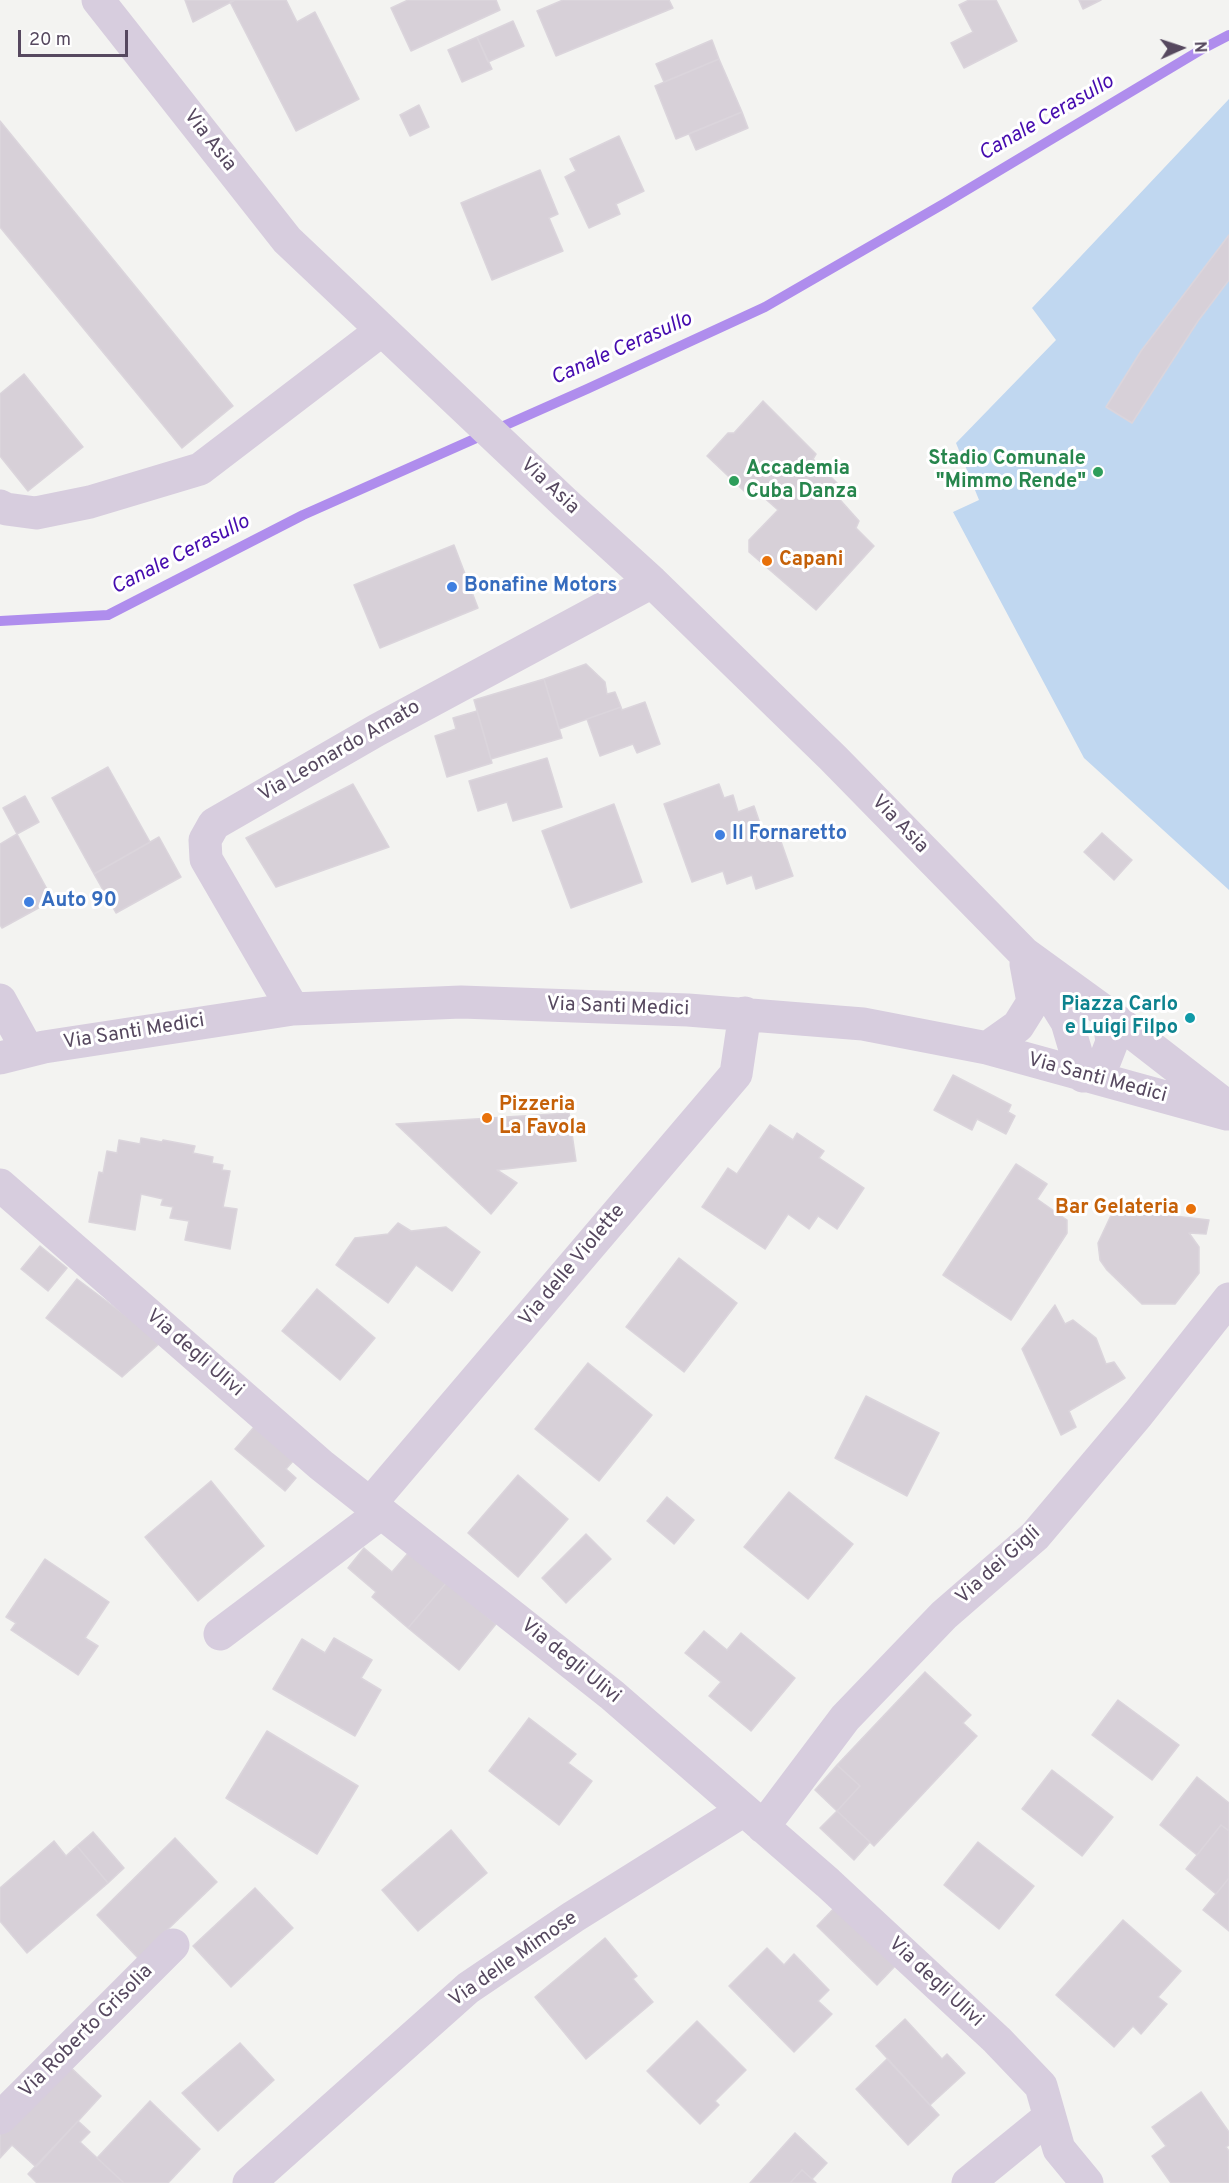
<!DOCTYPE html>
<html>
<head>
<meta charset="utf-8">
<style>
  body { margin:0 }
  #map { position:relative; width:1229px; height:2183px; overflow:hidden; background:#f3f3f1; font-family:Overpass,sans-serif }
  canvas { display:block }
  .north { position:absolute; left:1151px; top:18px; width:60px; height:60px; -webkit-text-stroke:4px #fff; paint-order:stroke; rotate:87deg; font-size:16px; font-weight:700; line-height:24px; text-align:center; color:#56485f }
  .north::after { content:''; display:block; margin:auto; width:21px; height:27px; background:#56485f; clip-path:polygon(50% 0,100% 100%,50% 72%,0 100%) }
  .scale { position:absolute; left:18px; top:30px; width:110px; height:27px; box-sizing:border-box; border:3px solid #56485f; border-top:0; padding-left:8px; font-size:18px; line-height:21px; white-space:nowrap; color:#56485f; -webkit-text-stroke:4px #fff; paint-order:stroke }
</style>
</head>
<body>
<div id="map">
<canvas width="1229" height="2183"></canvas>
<div class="north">N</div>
<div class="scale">20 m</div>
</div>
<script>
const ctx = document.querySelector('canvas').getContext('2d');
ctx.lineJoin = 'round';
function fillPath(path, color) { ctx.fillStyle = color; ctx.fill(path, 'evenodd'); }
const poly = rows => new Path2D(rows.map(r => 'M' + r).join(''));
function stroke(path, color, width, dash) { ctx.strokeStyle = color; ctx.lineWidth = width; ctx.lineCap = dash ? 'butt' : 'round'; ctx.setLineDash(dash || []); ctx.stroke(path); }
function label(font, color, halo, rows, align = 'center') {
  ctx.font = font + ' Overpass,sans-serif'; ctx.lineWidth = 6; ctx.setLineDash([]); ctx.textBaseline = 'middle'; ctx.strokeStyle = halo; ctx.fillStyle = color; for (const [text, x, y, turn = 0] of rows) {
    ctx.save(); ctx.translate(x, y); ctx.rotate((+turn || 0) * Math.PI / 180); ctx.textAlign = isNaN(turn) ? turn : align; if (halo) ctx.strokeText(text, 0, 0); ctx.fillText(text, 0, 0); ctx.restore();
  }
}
const green = poly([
  [1229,99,1229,890,1084,758,953,512,979,500,956,443,1056,340,1032,308]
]);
const stream = poly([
  [0,621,108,615,303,515,587,389,765,307,945,203,1204,48,1229,35]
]);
const building = poly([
  [185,0,235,0,193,22,185,0],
  [235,0,286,0,297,22,315,12,359,99,296,131,230,2,235,0],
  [408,0,496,0,500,10,411,51,391,8,408,0],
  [563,0,669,0,673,8,556,56,537,11,563,0],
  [969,0,996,0,1017,41,964,68,951,43,973,32,959,5,969,0],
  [1079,0,1101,0,1083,9,1079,0],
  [513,21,524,46,488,62,477,37,513,21],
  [477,37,492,69,462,82,448,50,477,37],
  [712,40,719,59,664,82,656,64,712,40],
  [719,59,742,112,676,139,655,86,719,59],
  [419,105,429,127,410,136,400,115,419,105],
  [742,112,748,128,696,150,689,134,742,112],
  [0,121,233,406,182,448,0,227,0,121],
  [619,136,644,191,616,204,620,214,589,228,565,177,576,171,570,159,619,136],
  [540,170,558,214,549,218,563,251,492,280,461,203,540,170],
  [1229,235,1229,280,1198,321,1132,423,1106,407,1141,351,1229,235],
  [24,374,83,447,28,491,0,456,0,394,24,374],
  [763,401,816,454,813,459,841,487,834,493,859,521,856,528,874,546,816,610,749,552,749,540,778,510,752,487,745,492,707,456,728,433,734,433,763,401],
  [454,545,478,608,380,648,354,585,454,545],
  [586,664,605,682,607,694,615,692,621,707,559,729,544,679,586,664],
  [544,679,562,738,491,759,474,700,544,679],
  [645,702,660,744,637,753,633,744,600,756,587,719,621,707,622,710,645,702],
  [477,711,492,763,447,777,435,736,456,729,453,718,477,711],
  [547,758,562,807,513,821,507,802,478,811,469,781,547,758],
  [108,767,150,842,94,874,52,798,108,767],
  [353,784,389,847,276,887,246,838,353,784],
  [719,784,724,798,733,795,738,812,754,806,765,838,778,833,793,876,756,889,752,875,727,884,723,871,692,882,664,804,719,784],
  [25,796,39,822,17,834,3,808,25,796],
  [614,804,642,882,571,908,542,831,614,804],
  [1102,833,1132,860,1114,880,1084,852,1102,833],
  [17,834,53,900,2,928,0,925,0,844,17,834],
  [159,837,181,877,116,913,94,874,159,837],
  [953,1075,1011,1105,1008,1112,1015,1116,1006,1134,977,1119,972,1130,934,1110,953,1075],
  [569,1113,576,1161,497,1170,517,1183,491,1214,396,1124,569,1113],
  [770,1125,793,1140,797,1133,824,1151,819,1158,864,1188,837,1229,818,1216,809,1229,788,1214,765,1249,702,1207,728,1168,737,1174,770,1125],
  [141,1138,162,1142,163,1140,195,1146,193,1153,213,1157,212,1163,223,1165,222,1170,230,1171,223,1207,237,1209,230,1249,185,1240,189,1221,170,1218,173,1207,161,1205,163,1199,141,1194,135,1230,89,1222,99,1172,103,1173,107,1151,117,1153,119,1140,140,1144,141,1138],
  [1016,1164,1047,1184,1037,1199,1067,1220,1067,1233,1011,1320,943,1275,1016,1164],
  [1114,1209,1209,1220,1206,1234,1189,1233,1199,1247,1199,1273,1175,1304,1142,1304,1107,1270,1100,1260,1098,1243,1114,1209],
  [398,1223,411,1231,446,1227,480,1252,452,1291,416,1265,388,1303,336,1265,355,1238,388,1234,398,1223],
  [40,1246,67,1268,48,1291,21,1269,40,1246],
  [679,1258,737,1303,684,1372,626,1327,679,1258],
  [77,1279,161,1342,122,1377,46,1318,77,1279],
  [317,1289,375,1338,340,1380,282,1331,317,1289],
  [1055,1305,1065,1324,1073,1320,1096,1338,1106,1364,1114,1362,1125,1378,1069,1411,1076,1427,1061,1435,1022,1349,1055,1305],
  [588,1363,652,1415,599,1481,535,1429,588,1363],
  [866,1396,939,1433,907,1496,835,1458,866,1396],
  [254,1427,294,1460,286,1469,296,1478,285,1491,235,1449,254,1427],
  [518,1475,568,1519,518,1577,468,1533,518,1475],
  [211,1481,264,1546,198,1601,145,1537,211,1481],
  [789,1492,853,1544,808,1599,744,1547,789,1492],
  [667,1497,694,1520,674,1544,647,1521,667,1497],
  [586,1534,611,1559,566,1603,542,1578,586,1534],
  [364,1548,392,1572,410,1551,447,1582,408,1628,372,1597,376,1592,348,1568,364,1548],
  [45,1559,109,1602,85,1638,98,1646,78,1675,11,1630,16,1623,6,1617,45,1559],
  [447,1582,496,1624,459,1670,408,1628,447,1582],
  [704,1631,727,1650,741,1633,795,1678,751,1731,709,1696,721,1682,685,1653,704,1631],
  [334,1638,372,1660,361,1678,381,1690,355,1736,273,1689,302,1639,325,1653,334,1638],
  [925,1672,971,1715,963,1723,977,1736,874,1846,837,1811,860,1786,837,1765,925,1672],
  [1118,1700,1179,1745,1152,1780,1092,1735,1118,1700],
  [529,1718,576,1754,568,1763,592,1781,559,1825,489,1771,529,1718],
  [267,1731,358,1786,317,1854,226,1798,267,1731],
  [837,1765,860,1786,837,1811,815,1790,837,1765],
  [1052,1770,1113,1817,1082,1856,1022,1809,1052,1770],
  [1197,1777,1229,1803,1229,1831,1221,1825,1197,1855,1160,1825,1197,1777],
  [837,1811,870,1842,854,1860,820,1828,837,1811],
  [1221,1825,1229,1831,1229,1878,1216,1894,1186,1869,1221,1825],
  [451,1830,487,1873,418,1931,382,1890,451,1830],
  [93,1832,124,1868,108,1883,77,1846,93,1832],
  [175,1838,217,1882,138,1958,97,1915,175,1838],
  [54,1841,66,1856,77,1846,108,1883,27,1953,0,1921,0,1888,54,1841],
  [978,1842,1034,1886,999,1929,944,1885,978,1842],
  [1229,1878,1229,1931,1203,1910,1229,1878],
  [255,1888,293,1928,231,1987,193,1946,255,1888],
  [839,1903,899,1962,877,1985,817,1926,839,1903],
  [1123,1920,1181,1971,1158,1997,1167,2004,1141,2034,1133,2026,1114,2047,1056,1995,1123,1920],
  [605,1938,637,1976,633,1979,653,2002,586,2059,535,1997,605,1938],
  [767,1948,784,1965,794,1954,829,1990,818,2001,832,2014,794,2052,729,1986,767,1948],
  [905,2019,942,2059,947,2054,965,2073,930,2105,876,2046,905,2019],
  [697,2021,746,2070,715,2101,719,2105,700,2124,647,2071,697,2021],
  [240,2043,274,2080,218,2131,182,2093,240,2043],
  [887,2059,939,2115,908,2145,856,2089,887,2059],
  [66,2063,101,2096,36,2167,12,2145,0,2158,0,2134,66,2063],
  [1201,2092,1229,2132,1229,2145,1226,2147,1229,2151,1229,2183,1171,2183,1152,2156,1166,2146,1152,2127,1201,2092],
  [150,2101,200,2149,168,2183,124,2183,97,2158,150,2101],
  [78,2121,90,2132,80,2142,124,2183,37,2183,28,2174,78,2121],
  [795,2133,827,2163,812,2179,802,2170,790,2183,750,2183,795,2133],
  [802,2170,812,2179,816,2183,790,2183,802,2170]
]);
const minor = poly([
  [98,0,287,240,564,502,652,582,833,758,1024,953,1108,1014,1229,1108],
  [0,506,6,509,36,513,90,502,200,469,382,330],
  [1033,967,1067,1022,1083,1076],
  [0,1000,28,1051],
  [293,1009,206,859,205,840,214,824,377,730,652,582],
  [987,1048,1018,1026,1033,1002,1026,964],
  [0,1058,44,1047,293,1009,461,1002,688,1010,863,1024,987,1048,1227,1114],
  [1083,1076,1105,1060,1112,1042,1108,1014],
  [0,1185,321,1465,612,1695,828,1883,997,2040,1041,2086,1059,2149,1087,2183],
  [370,1504,736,1074,745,1013],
  [220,1634,381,1513],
  [763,1827,845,1718,944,1615,1035,1536,1138,1414,1229,1299],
  [0,2118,173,1945],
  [249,2183,468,1988,573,1917,744,1810],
  [968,2183,1049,2117]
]);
const markers = [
  [1098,472,6,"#2e9e5b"],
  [734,481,6,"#2e9e5b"],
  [767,561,6,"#e8710a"],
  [452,587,6,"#3f7fe0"],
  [720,835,6,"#3f7fe0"],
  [29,902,6,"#3f7fe0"],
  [1190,1018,6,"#0f9aa8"],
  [487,1118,6,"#e8710a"],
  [1191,1209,6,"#e8710a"]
];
const streetNames = [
  ["Via Asia",209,141,52],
  ["Via Asia",549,487,43],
  ["Via Leonardo Amato",340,752,-30],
  ["Via Asia",899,825,46],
  ["Via Santi Medici",618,1008,2],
  ["Via Santi Medici",134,1033,-9],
  ["Via Santi Medici",1097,1079,15],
  ["Via delle Violette",573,1266,-50],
  ["Via degli Ulivi",194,1354,41],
  ["Via dei Gigli",999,1566,-42],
  ["Via degli Ulivi",570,1662,39],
  ["Via delle Mimose",514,1960,-35],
  ["Via degli Ulivi",935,1983,43],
  ["Via Roberto Grisolia",87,2032,-45]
];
const leisureNames = [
  ["Stadio Comunale",1086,460],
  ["\"Mimmo Rende\"",1086,483],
  ["Accademia",746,470,"left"],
  ["Cuba Danza",746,493,"left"]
];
const foodNames = [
  ["Capani",779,561],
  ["Pizzeria",499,1106],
  ["La Favola",499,1129],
  ["Bar Gelateria",1179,1209,"right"]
];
const shopNames = [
  ["Bonafine Motors",464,587],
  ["Il Fornaretto",732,835],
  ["Auto 90",41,902]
];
const cultureNames = [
  ["Piazza Carlo",1178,1006],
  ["e Luigi Filpo",1178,1029]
];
const waterNames = [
  ["Canale Cerasullo",1047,119,-30],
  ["Canale Cerasullo",622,350,-24],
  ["Canale Cerasullo",181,556,-27]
];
fillPath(green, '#c0d7f0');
stroke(stream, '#af8ded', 10);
fillPath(building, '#d7d0d8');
stroke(building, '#dbd5dc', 1.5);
stroke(minor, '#d7cdde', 33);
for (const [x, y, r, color] of markers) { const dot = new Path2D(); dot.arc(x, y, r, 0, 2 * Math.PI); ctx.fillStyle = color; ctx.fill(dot); stroke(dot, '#fff', 2); }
label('20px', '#56485f', '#fff', streetNames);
label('bold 20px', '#27864d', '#fff', leisureNames, 'right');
label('bold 20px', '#c56008', '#fff', foodNames, 'left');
label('bold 20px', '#366cbe', '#fff', shopNames, 'left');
label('bold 20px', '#0d838f', '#fff', cultureNames, 'right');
label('italic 21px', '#450baf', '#fff', waterNames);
</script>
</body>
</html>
